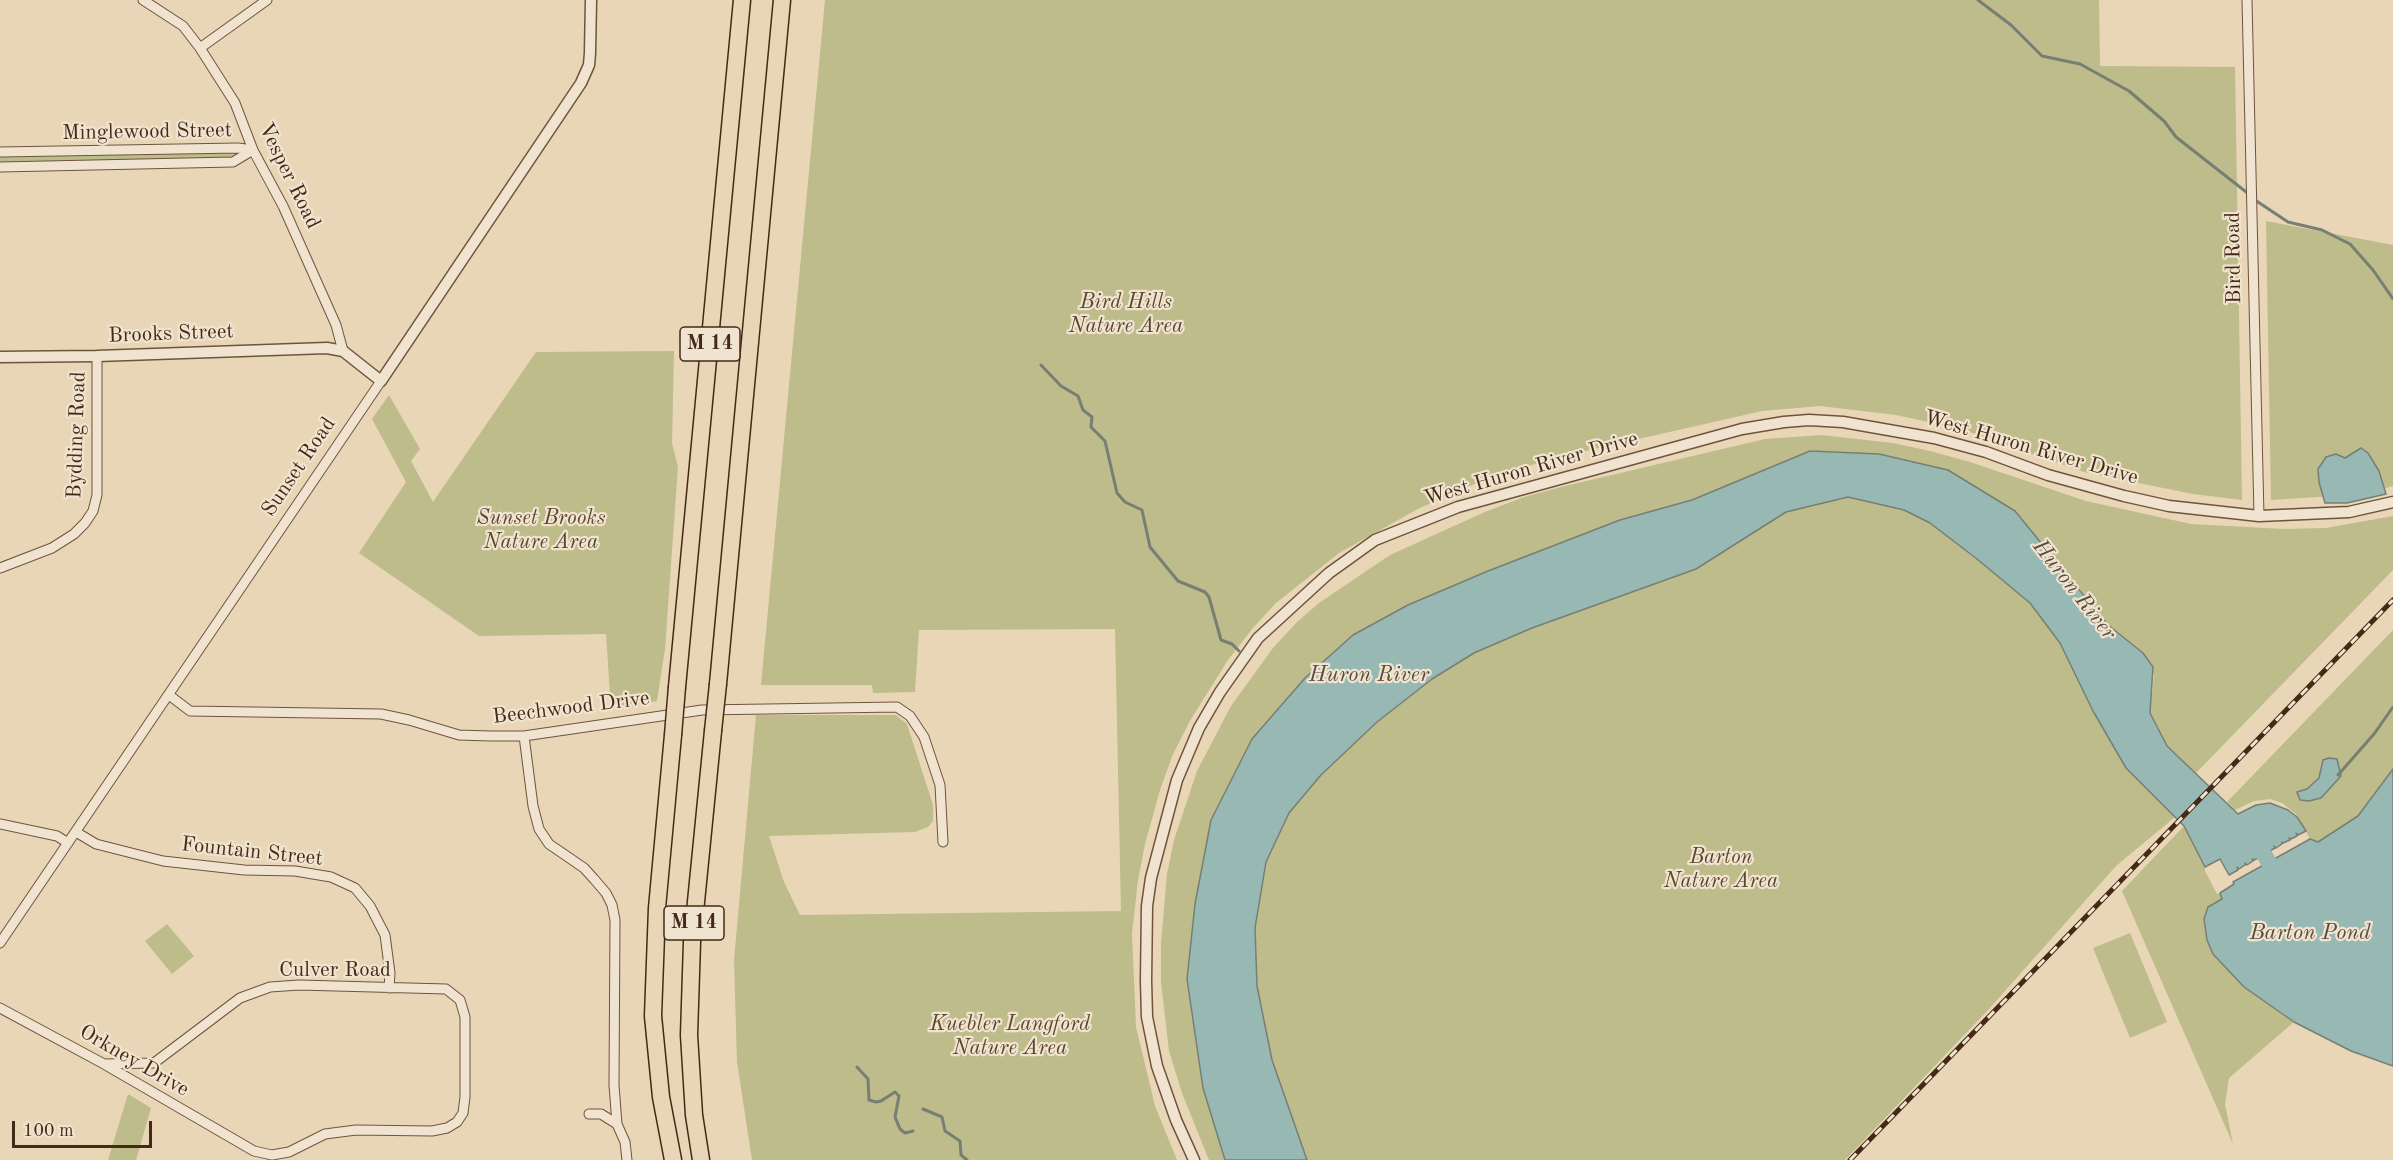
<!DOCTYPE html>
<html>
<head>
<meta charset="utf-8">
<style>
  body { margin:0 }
  #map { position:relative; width:2393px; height:1160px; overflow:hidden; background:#e8d6b7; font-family:"Old Standard TT",serif }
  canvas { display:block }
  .scale { position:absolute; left:12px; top:1121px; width:140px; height:27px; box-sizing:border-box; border:3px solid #452917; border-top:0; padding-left:8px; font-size:18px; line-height:21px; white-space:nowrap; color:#452917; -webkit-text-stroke:4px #f0e4d0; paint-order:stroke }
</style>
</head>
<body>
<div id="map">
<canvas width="2393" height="1160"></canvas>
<div class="scale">100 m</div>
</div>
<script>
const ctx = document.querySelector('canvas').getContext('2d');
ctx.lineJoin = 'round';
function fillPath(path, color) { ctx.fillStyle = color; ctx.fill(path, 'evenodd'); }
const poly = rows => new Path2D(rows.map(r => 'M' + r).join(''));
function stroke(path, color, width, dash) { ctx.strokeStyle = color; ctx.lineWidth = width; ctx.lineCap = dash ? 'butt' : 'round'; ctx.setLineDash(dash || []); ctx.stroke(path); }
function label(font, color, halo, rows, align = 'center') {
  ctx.font = font + ' "Old Standard TT",serif'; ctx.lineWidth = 4.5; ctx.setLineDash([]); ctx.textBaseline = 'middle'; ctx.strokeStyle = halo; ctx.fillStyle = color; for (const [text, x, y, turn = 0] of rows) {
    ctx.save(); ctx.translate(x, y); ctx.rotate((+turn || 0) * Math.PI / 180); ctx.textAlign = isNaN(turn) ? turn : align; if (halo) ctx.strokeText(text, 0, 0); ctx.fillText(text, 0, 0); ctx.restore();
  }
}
const green = poly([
  [825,0,2099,0,2100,66,2235,67,2242,500,2193,494,2084,472,1961,429,1896,415,1820,406,1762,411,1559,457,1495,476,1457,491,1416,510,1339,553,1276,603,1252,629,1228,660,1191,719,1173,754,1160,790,1145,844,1138,880,1132,934,1136,1027,1155,1106,1177,1160,752,1160,737,1062,734,960,756,715,896,715,907,724,933,805,933,821,928,827,915,832,769,836,784,882,800,915,1121,911,1115,629,919,630,915,692,873,693,872,685,761,685],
  [240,153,238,158,0,162,0,157],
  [2266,221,2393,245,2393,486,2364,494,2271,500],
  [674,351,672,443,678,467,665,649,657,701,611,709,606,634,479,636,359,553,406,482,372,419,389,395,420,449,411,461,433,502,536,352],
  [1821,435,1893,443,1930,451,1970,462,2086,501,2191,524,2283,529,2326,528,2393,516,2393,570,2196,773,2167,746,2150,713,2154,675,2143,653,2108,625,2066,571,1948,470,1692,500,1620,520,1488,571,1408,605,1353,635,1305,678,1252,739,1211,820,1195,904,1187,979,1203,1088,1225,1160,1209,1160,1182,1093,1169,1051,1161,982,1161,944,1167,874,1174,840,1197,771,1231,706,1273,648,1297,622,1319,603,1390,555,1485,512,1524,497,1565,486,1765,439],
  [1848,497,1904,510,1930,523,1977,559,2030,603,2060,643,2093,711,2126,768,2175,817,2116,866,1989,1009,1845,1160,1307,1160,1272,1060,1257,986,1255,928,1266,862,1289,813,1321,775,1377,722,1432,679,1474,653,1532,628,1696,569,1786,512],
  [2393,630,2393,769,2358,816,2317,842,2310,839,2296,814,2282,803,2270,799,2254,801,2235,810,2227,802],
  [2184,826,2205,867,2205,871,2217,894,2220,893,2222,898,2205,912,2205,916,2207,939,2213,954,2244,987,2294,1022,2229,1078,2225,1104,2233,1144,2122,891],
  [167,924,194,956,172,974,145,941],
  [2130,933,2167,1022,2130,1038,2093,948],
  [128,1094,151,1108,136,1160,108,1160]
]);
const water = poly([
  [2361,448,2368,453,2379,471,2386,494,2347,503,2325,503,2319,482,2318,469,2326,457,2336,454,2345,458,2361,448],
  [1810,451,1879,454,1948,470,2015,511,2108,625,2143,653,2153,667,2150,713,2167,746,2238,814,2256,805,2270,803,2288,810,2297,817,2306,831,2298,835,2296,833,2297,836,2291,839,2289,838,2290,840,2283,843,2282,842,2282,844,2276,848,2274,846,2275,848,2268,852,2267,850,2267,852,2261,856,2260,855,2260,857,2254,860,2252,859,2253,861,2247,865,2245,863,2245,865,2239,869,2237,867,2238,870,2229,875,2220,859,2205,867,2184,826,2126,768,2093,711,2060,643,2030,603,1977,559,1930,523,1904,510,1848,497,1786,512,1696,569,1532,628,1474,653,1432,679,1377,722,1321,775,1289,813,1266,862,1255,928,1257,986,1272,1060,1307,1160,1225,1160,1203,1088,1187,979,1195,904,1211,820,1252,739,1305,678,1353,635,1408,605,1488,571,1620,520,1692,500,1810,451],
  [2329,758,2337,759,2341,776,2321,798,2309,801,2300,800,2297,792,2307,789,2319,778,2323,760,2329,758],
  [2393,769,2393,1066,2351,1051,2294,1022,2244,987,2213,954,2207,940,2204,919,2208,907,2222,899,2220,893,2234,884,2233,882,2310,839,2318,842,2358,816,2393,769]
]);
const stream = poly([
  [1978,0,2011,25,2042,56,2080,64,2129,91,2164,121,2176,137,2250,195],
  [2255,200,2288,222,2322,230,2350,244,2373,270,2393,299],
  [1041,365,1061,386,1078,396,1083,410,1092,417,1091,427,1105,441,1117,493,1125,502,1142,510,1150,547,1178,581,1205,592,1209,597,1221,640,1232,644,1239,651],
  [2338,775,2374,734,2393,707],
  [857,1067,868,1079,869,1100,876,1102,881,1101,895,1092,899,1096,895,1117,900,1129,905,1133,913,1131],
  [923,1109,942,1117,945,1131,960,1141,961,1155,967,1160]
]);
const river = poly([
  [2248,841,2264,854,2269,863,2285,877]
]);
const minor = poly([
  [143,0,183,26,200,48,235,103,253,150,283,206,336,325,343,351],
  [2247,0,2259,516],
  [200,48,267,0],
  [0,152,238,148,253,150],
  [0,167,233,162,253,150],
  [0,568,52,548,74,534,85,523,93,511,97,495,97,356],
  [169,695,190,711,381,714,409,720,459,735,490,736,524,736,702,710,897,707,910,716,924,737,940,785,943,842],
  [524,736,533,806,539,829,549,844,584,868,594,879,606,893,612,905,615,920,614,1085,617,1124],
  [0,824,57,836,68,843],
  [76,832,96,844,163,861,244,870,295,871,331,877,355,888,370,906,385,935,390,973,389,988],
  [0,943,381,381],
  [0,1008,104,1064,254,1151,272,1155,289,1152,325,1134,356,1130,432,1131,447,1128,457,1122,463,1113,465,1097,465,1017,460,1000,446,989,299,985,270,987,240,998,154,1063,104,1064],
  [589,1114,601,1114,617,1124,625,1142,627,1160]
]);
const tertiary = poly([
  [0,357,97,356,327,348,343,351,381,381,581,83,589,65,590,53,591,0],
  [1194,1160,1176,1120,1157,1066,1147,1017,1146,981,1147,906,1151,878,1177,780,1199,728,1220,692,1258,638,1329,573,1375,540,1458,507,1742,429,1784,422,1809,420,1843,422,1934,438,1986,452,2048,475,2124,496,2169,506,2259,516,2349,512,2393,502]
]);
const motorway = poly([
  [718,684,782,0],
  [677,687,742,0],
  [673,735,657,908,653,1016,661,1097,673,1160],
  [701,1160,694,1115,689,1035,692,942,713,731]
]);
const rail = poly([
  [1850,1160,2393,600]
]);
const motorwayBridge = poly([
  [713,731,718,684],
  [673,735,677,687]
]);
const shields = [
  [710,344,60],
  [694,923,60]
];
const shieldNames = [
  ["M 14",710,344],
  ["M 14",694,923]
];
const streetNames = [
  ["Minglewood Street",147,132,-1],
  ["Vesper Road",289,176,64],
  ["Bird Road",2234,258,-91],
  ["Brooks Street",171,334,-2],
  ["Bydding Road",77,435,-88],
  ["West Huron River Drive",2031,448,16],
  ["Sunset Road",299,467,-56],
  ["West Huron River Drive",1531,469,-16],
  ["Beechwood Drive",571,708,-7],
  ["Fountain Street",252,852,6],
  ["Culver Road",335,970],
  ["Orkney Drive",134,1061,30]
];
const parkNames = [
  ["Bird Hills",1126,302],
  ["Nature Area",1126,326],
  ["Sunset Brooks",541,518],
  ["Nature Area",541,542],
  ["Barton",1721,857],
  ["Nature Area",1721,881],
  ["Kuebler Langford",1010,1024],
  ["Nature Area",1010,1048]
];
const waterNames = [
  ["Huron River",2074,590,52],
  ["Huron River",1369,675],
  ["Barton Pond",2310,933]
];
fillPath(green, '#bdbc8a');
fillPath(water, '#98b8b4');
stroke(water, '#777f75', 1.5);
stroke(stream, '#777f75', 3);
stroke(river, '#98b8b4', 16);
stroke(minor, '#6e543f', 11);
stroke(tertiary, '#6e543f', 13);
stroke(motorway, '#452917', 19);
stroke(minor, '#f0e4d0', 9);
stroke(tertiary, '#f0e4d0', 10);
stroke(motorway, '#e8d6b7', 16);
stroke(rail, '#452917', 5);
stroke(rail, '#f0e4d0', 3, [9]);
stroke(motorwayBridge, '#452917', 19, []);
stroke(motorwayBridge, '#e8d6b7', 16);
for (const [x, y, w] of shields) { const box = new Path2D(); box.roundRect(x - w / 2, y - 17, w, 34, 4.5); ctx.fillStyle = '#f0e4d0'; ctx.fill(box); stroke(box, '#452917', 1.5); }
label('bold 20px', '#452917', null, shieldNames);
label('21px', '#452917', '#f0e4d0', streetNames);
label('italic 21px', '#5d462e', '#f0e4d0', parkNames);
label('italic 22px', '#5a4d3e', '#f0e4d0', waterNames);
</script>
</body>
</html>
